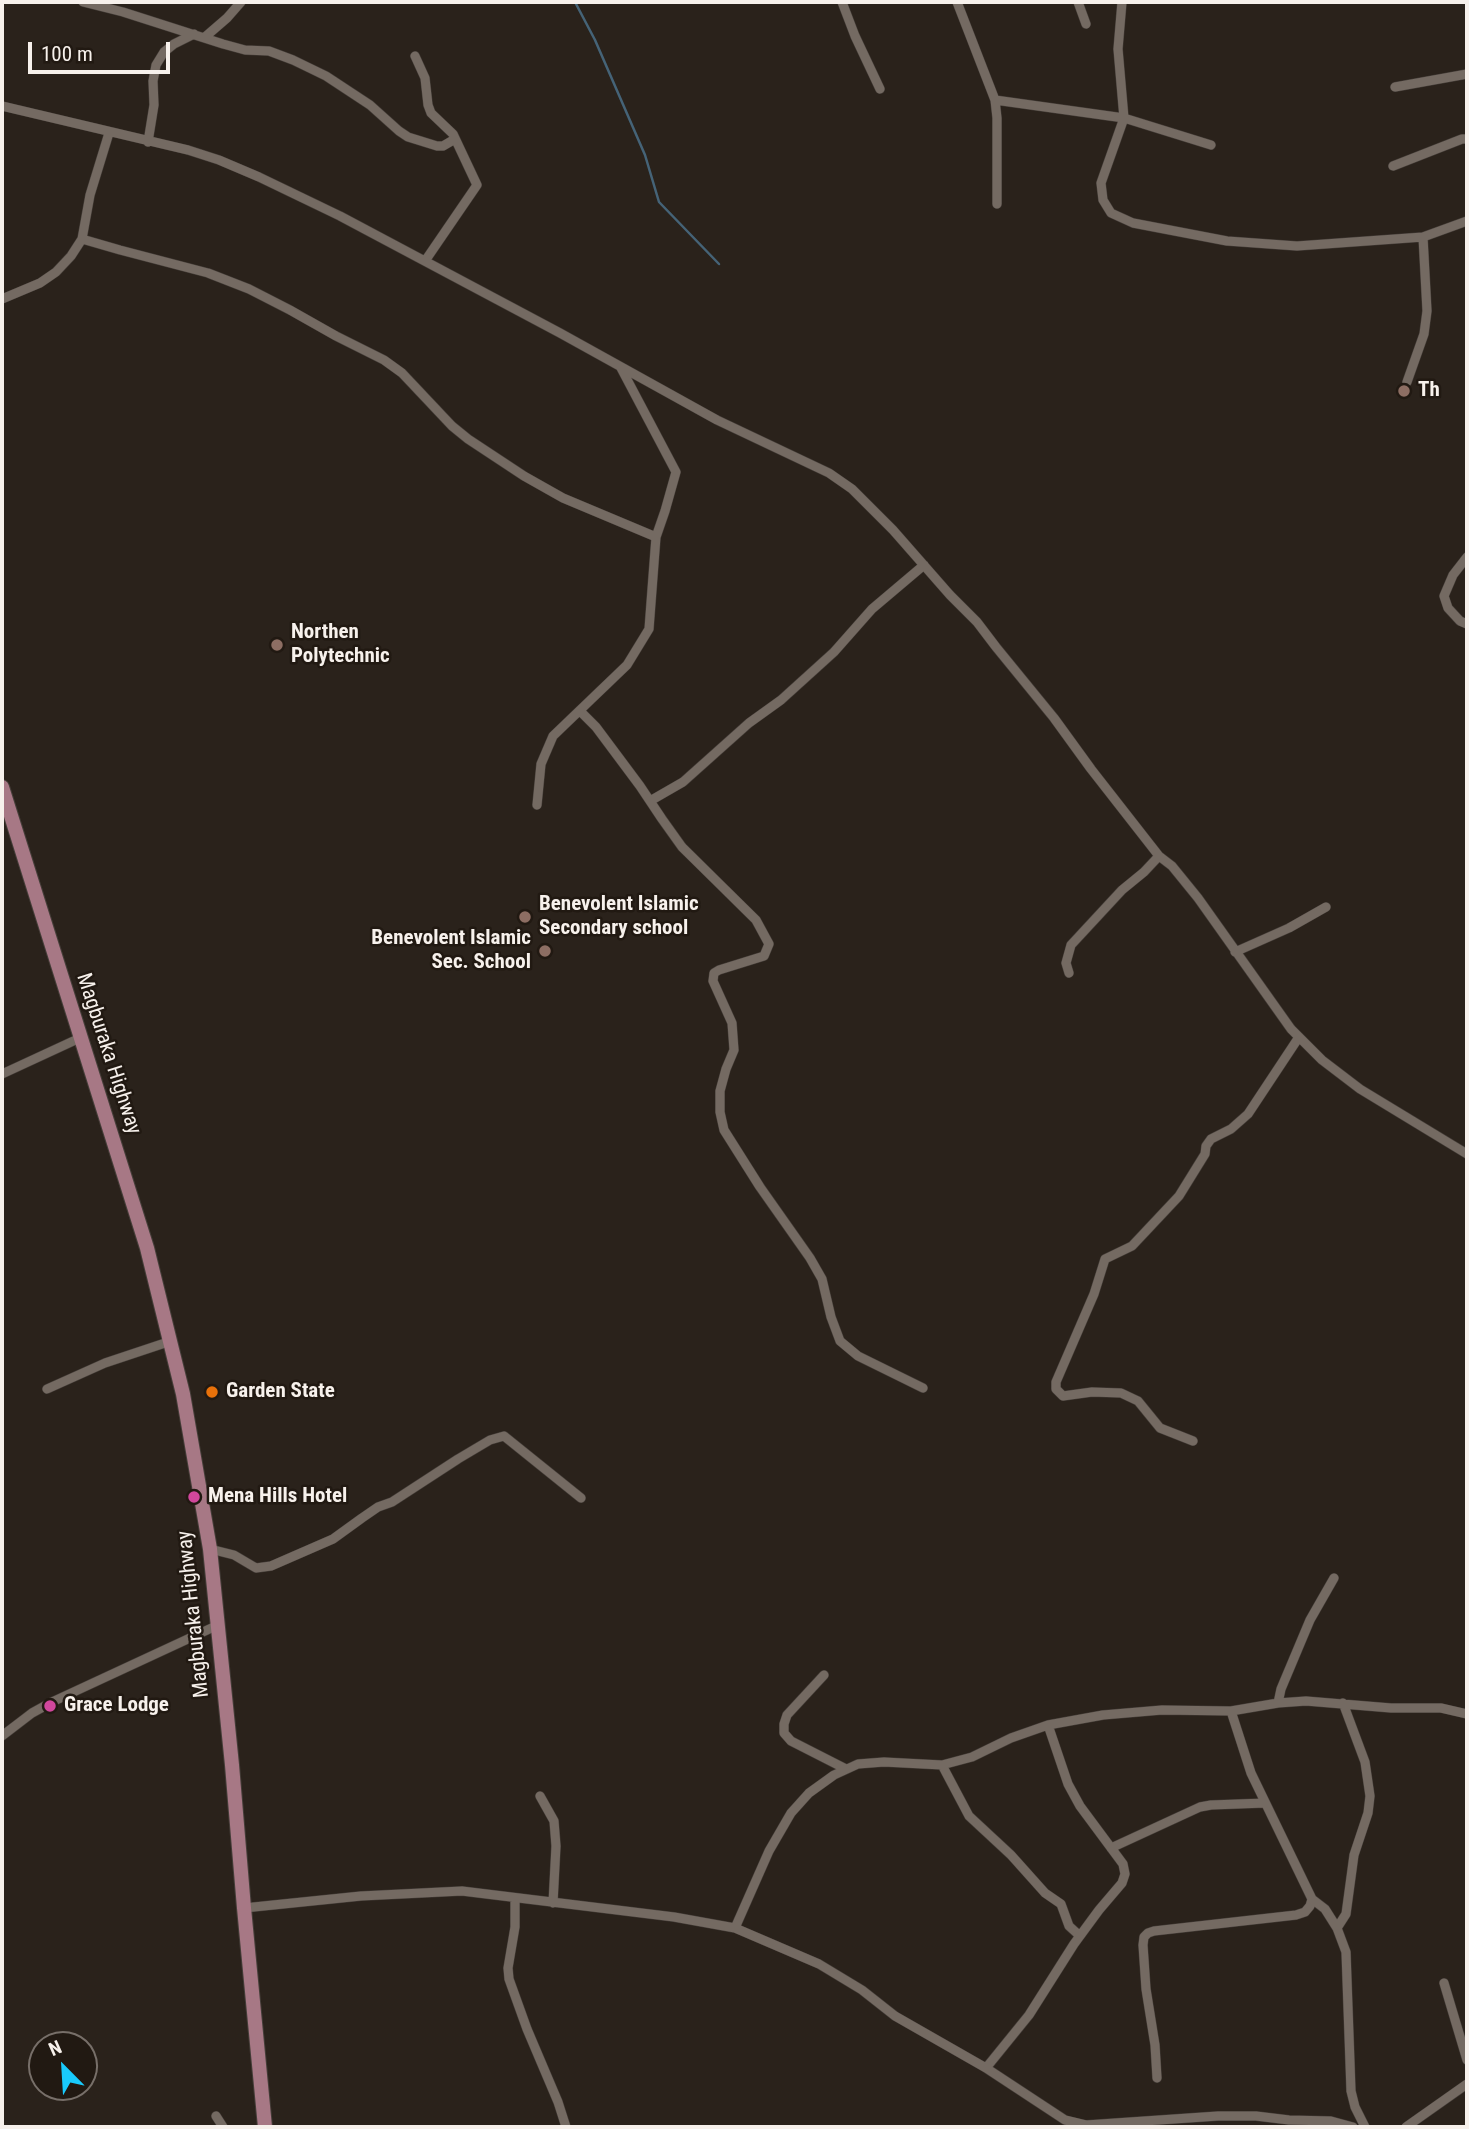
<!DOCTYPE html>
<html>
<head>
<meta charset="utf-8">
<style>
  body { margin:0 }
  #map { position:relative; width:1469px; height:2129px; overflow:hidden; background:#2a221b; font-family:"Roboto Condensed",sans-serif }
  canvas { display:block }
  .frame { position:absolute; inset:0; border:4px solid #f7f1ec; pointer-events:none }
  .north { position:absolute; left:28px; top:2031px; width:70px; height:70px; box-sizing:border-box; background:#211912; border:2px solid #776f69; border-radius:50%; rotate:336deg; font-size:19px; font-weight:700; line-height:28px; text-align:center; color:#f7f1ec }
  .north::after { content:''; display:block; margin:auto; width:24px; height:32px; background:#19cafc; clip-path:polygon(50% 0,100% 100%,50% 72%,0 100%) }
  .scale { position:absolute; left:28px; top:42px; width:142px; height:32px; box-sizing:border-box; border:4px solid #f7f1ec; border-top:0; padding-left:9px; font-size:21px; line-height:24px; white-space:nowrap; color:#f7f1ec; -webkit-text-stroke:5px #211912; paint-order:stroke }
</style>
</head>
<body>
<div id="map">
<canvas width="1469" height="2129"></canvas>
<div class="frame"></div>
<div class="north">N</div>
<div class="scale">100 m</div>
</div>
<script>
const ctx = document.querySelector('canvas').getContext('2d');
ctx.lineJoin = 'round';
const poly = rows => new Path2D(rows.map(r => 'M' + r).join(''));
function stroke(path, color, width, dash) { ctx.strokeStyle = color; ctx.lineWidth = width; ctx.lineCap = dash ? 'butt' : 'round'; ctx.setLineDash(dash || []); ctx.stroke(path); }
function label(font, color, halo, rows, align = 'center') {
  ctx.font = font + ' "Roboto Condensed",sans-serif'; ctx.lineWidth = 5; ctx.setLineDash([]); ctx.textBaseline = 'middle'; ctx.strokeStyle = halo; ctx.fillStyle = color; for (const [text, x, y, turn = 0] of rows) {
    ctx.save(); ctx.translate(x, y); ctx.rotate((+turn || 0) * Math.PI / 180); ctx.textAlign = isNaN(turn) ? turn : align; if (halo) ctx.strokeText(text, 0, 0); ctx.fillText(text, 0, 0); ctx.restore();
  }
}
const stream = poly([
  [575,2,595,40,645,155,659,202,719,264]
]);
const street = poly([
  [83,2,123,12,223,44,245,50,269,51,293,60,326,76,370,105,399,131,408,137,437,146,443,146,455,139],
  [842,2,855,36,880,89],
  [957,2,995,100,997,118,997,204],
  [1078,2,1086,24],
  [1122,2,1118,49,1124,118,1101,183,1103,200,1111,213,1133,223,1227,241,1297,246,1423,237,1467,221],
  [205,37,227,18,241,2],
  [415,56,425,78,428,105,431,113,453,134,477,185,425,261],
  [1395,87,1467,74],
  [995,100,1124,118,1211,145],
  [2,106,188,150,219,160,259,177,340,216,560,333,717,420,829,473,852,489,893,530,950,595,977,622,996,647,1054,718,1091,769,1159,856,1172,866,1198,898,1291,1029,1322,1060,1360,1089,1467,1154],
  [148,142,154,105,153,81,156,65,164,52,174,44,194,34],
  [1393,166,1462,139,1467,139],
  [82,239,120,250,208,273,249,289,290,310,336,336,384,360,402,373,452,426,468,439,524,476,563,498,656,537],
  [2,299,40,283,56,272,71,256,82,239,90,195,109,133],
  [1407,382,1424,334,1427,311,1423,237],
  [1467,557,1453,575,1444,596,1448,608,1460,621,1467,624],
  [580,711,596,727,640,786,662,819,682,847,756,920,769,944,764,956,719,970,714,973,713,981,732,1023,734,1050,726,1069,720,1091,720,1112,724,1130,760,1187,810,1258,822,1279,831,1317,840,1341,858,1356,923,1388],
  [650,801,683,782,749,723,781,700,834,652,872,609,924,565],
  [537,805,541,764,553,736,627,665,649,629,656,537,665,511,676,472,621,368],
  [1235,952,1289,928,1326,907],
  [1069,973,1066,963,1071,945,1122,890,1144,872,1159,856],
  [2,1074,82,1037],
  [47,1389,105,1363,171,1341],
  [1193,1441,1160,1428,1138,1401,1121,1393,1092,1392,1063,1396,1056,1389,1056,1382,1094,1294,1105,1259,1132,1246,1179,1196,1205,1154,1206,1146,1211,1139,1231,1129,1248,1114,1299,1037],
  [210,1549,234,1555,256,1568,271,1566,333,1539,362,1518,378,1507,392,1502,458,1459,490,1440,504,1436,581,1498],
  [824,1675,787,1715,784,1724,784,1733,791,1741,846,1769],
  [1278,1703,1281,1689,1310,1620,1334,1578],
  [1231,1711,1251,1773,1312,1899,1325,1909,1337,1928,1346,1952,1351,2091,1355,2107,1365,2127],
  [2,1736,32,1713,52,1702,218,1625],
  [942,1765,969,1816,1011,1855,1045,1893,1061,1904,1069,1926,1080,1936],
  [540,1796,554,1821,556,1846,553,1903],
  [1111,1848,1200,1807,1211,1805,1265,1803],
  [515,1898,515,1927,508,1968,509,1979,527,2029,558,2102,566,2127],
  [244,1908,361,1896,462,1891,674,1917,735,1928,819,1964,862,1990,895,2016,986,2068,1065,2120,1086,2125,1218,2116,1256,2116,1289,2120,1331,2121,1353,2127],
  [735,1928,769,1851,791,1813,809,1793,834,1775,858,1764,884,1762,942,1765,972,1757,1011,1738,1048,1725,1103,1715,1162,1710,1231,1711,1278,1703,1306,1701,1391,1708,1441,1708,1467,1714],
  [1337,1928,1346,1914,1354,1855,1368,1813,1370,1796,1365,1762,1343,1703],
  [1444,1983,1467,2060],
  [986,2068,1029,2015,1074,1944,1099,1910,1122,1883,1125,1874,1123,1864,1080,1806,1068,1784,1048,1725],
  [1157,2078,1155,2045,1146,1989,1143,1945,1144,1937,1148,1933,1154,1931,1296,1915,1305,1912,1310,1906,1312,1899],
  [216,2116,223,2127],
  [1406,2127,1467,2084]
]);
const primary = poly([
  [2,787,147,1248,183,1394,210,1549,232,1765,244,1908,265,2127]
]);
const markers = [
  [1404,391,7,"#8d6e63"],
  [277,645,7,"#8d6e63"],
  [525,917,7,"#8d6e63"],
  [545,951,7,"#8d6e63"],
  [212,1392,7,"#e8710a"],
  [194,1497,7,"#d1479c"],
  [50,1706,7,"#d1479c"]
];
const poiNames = [
  ["Th",1418,391],
  ["Northen",291,633],
  ["Polytechnic",291,657],
  ["Benevolent Islamic",539,905],
  ["Secondary school",539,929],
  ["Benevolent Islamic",531,939,"right"],
  ["Sec. School",531,963,"right"],
  ["Garden State",226,1392],
  ["Mena Hills Hotel",208,1497],
  ["Grace Lodge",64,1706]
];
const streetNames = [
  ["Magburaka Highway",108,1054,72],
  ["Magburaka Highway",194,1614,-96]
];
stroke(stream, '#456377', 2.5);
stroke(street, '#453e39', 10);
stroke(primary, '#453e39', 16);
stroke(street, '#746a62', 9);
stroke(primary, '#a77885', 14);
for (const [x, y, r, color] of markers) { const dot = new Path2D(); dot.arc(x, y, r, 0, 2 * Math.PI); ctx.fillStyle = color; ctx.fill(dot); stroke(dot, '#211912', 2.5); }
label('bold 21px', '#f7f1ec', '#211912', poiNames, 'left');
label('21px', '#f7f1ec', '#211912', streetNames);
</script>
</body>
</html>
